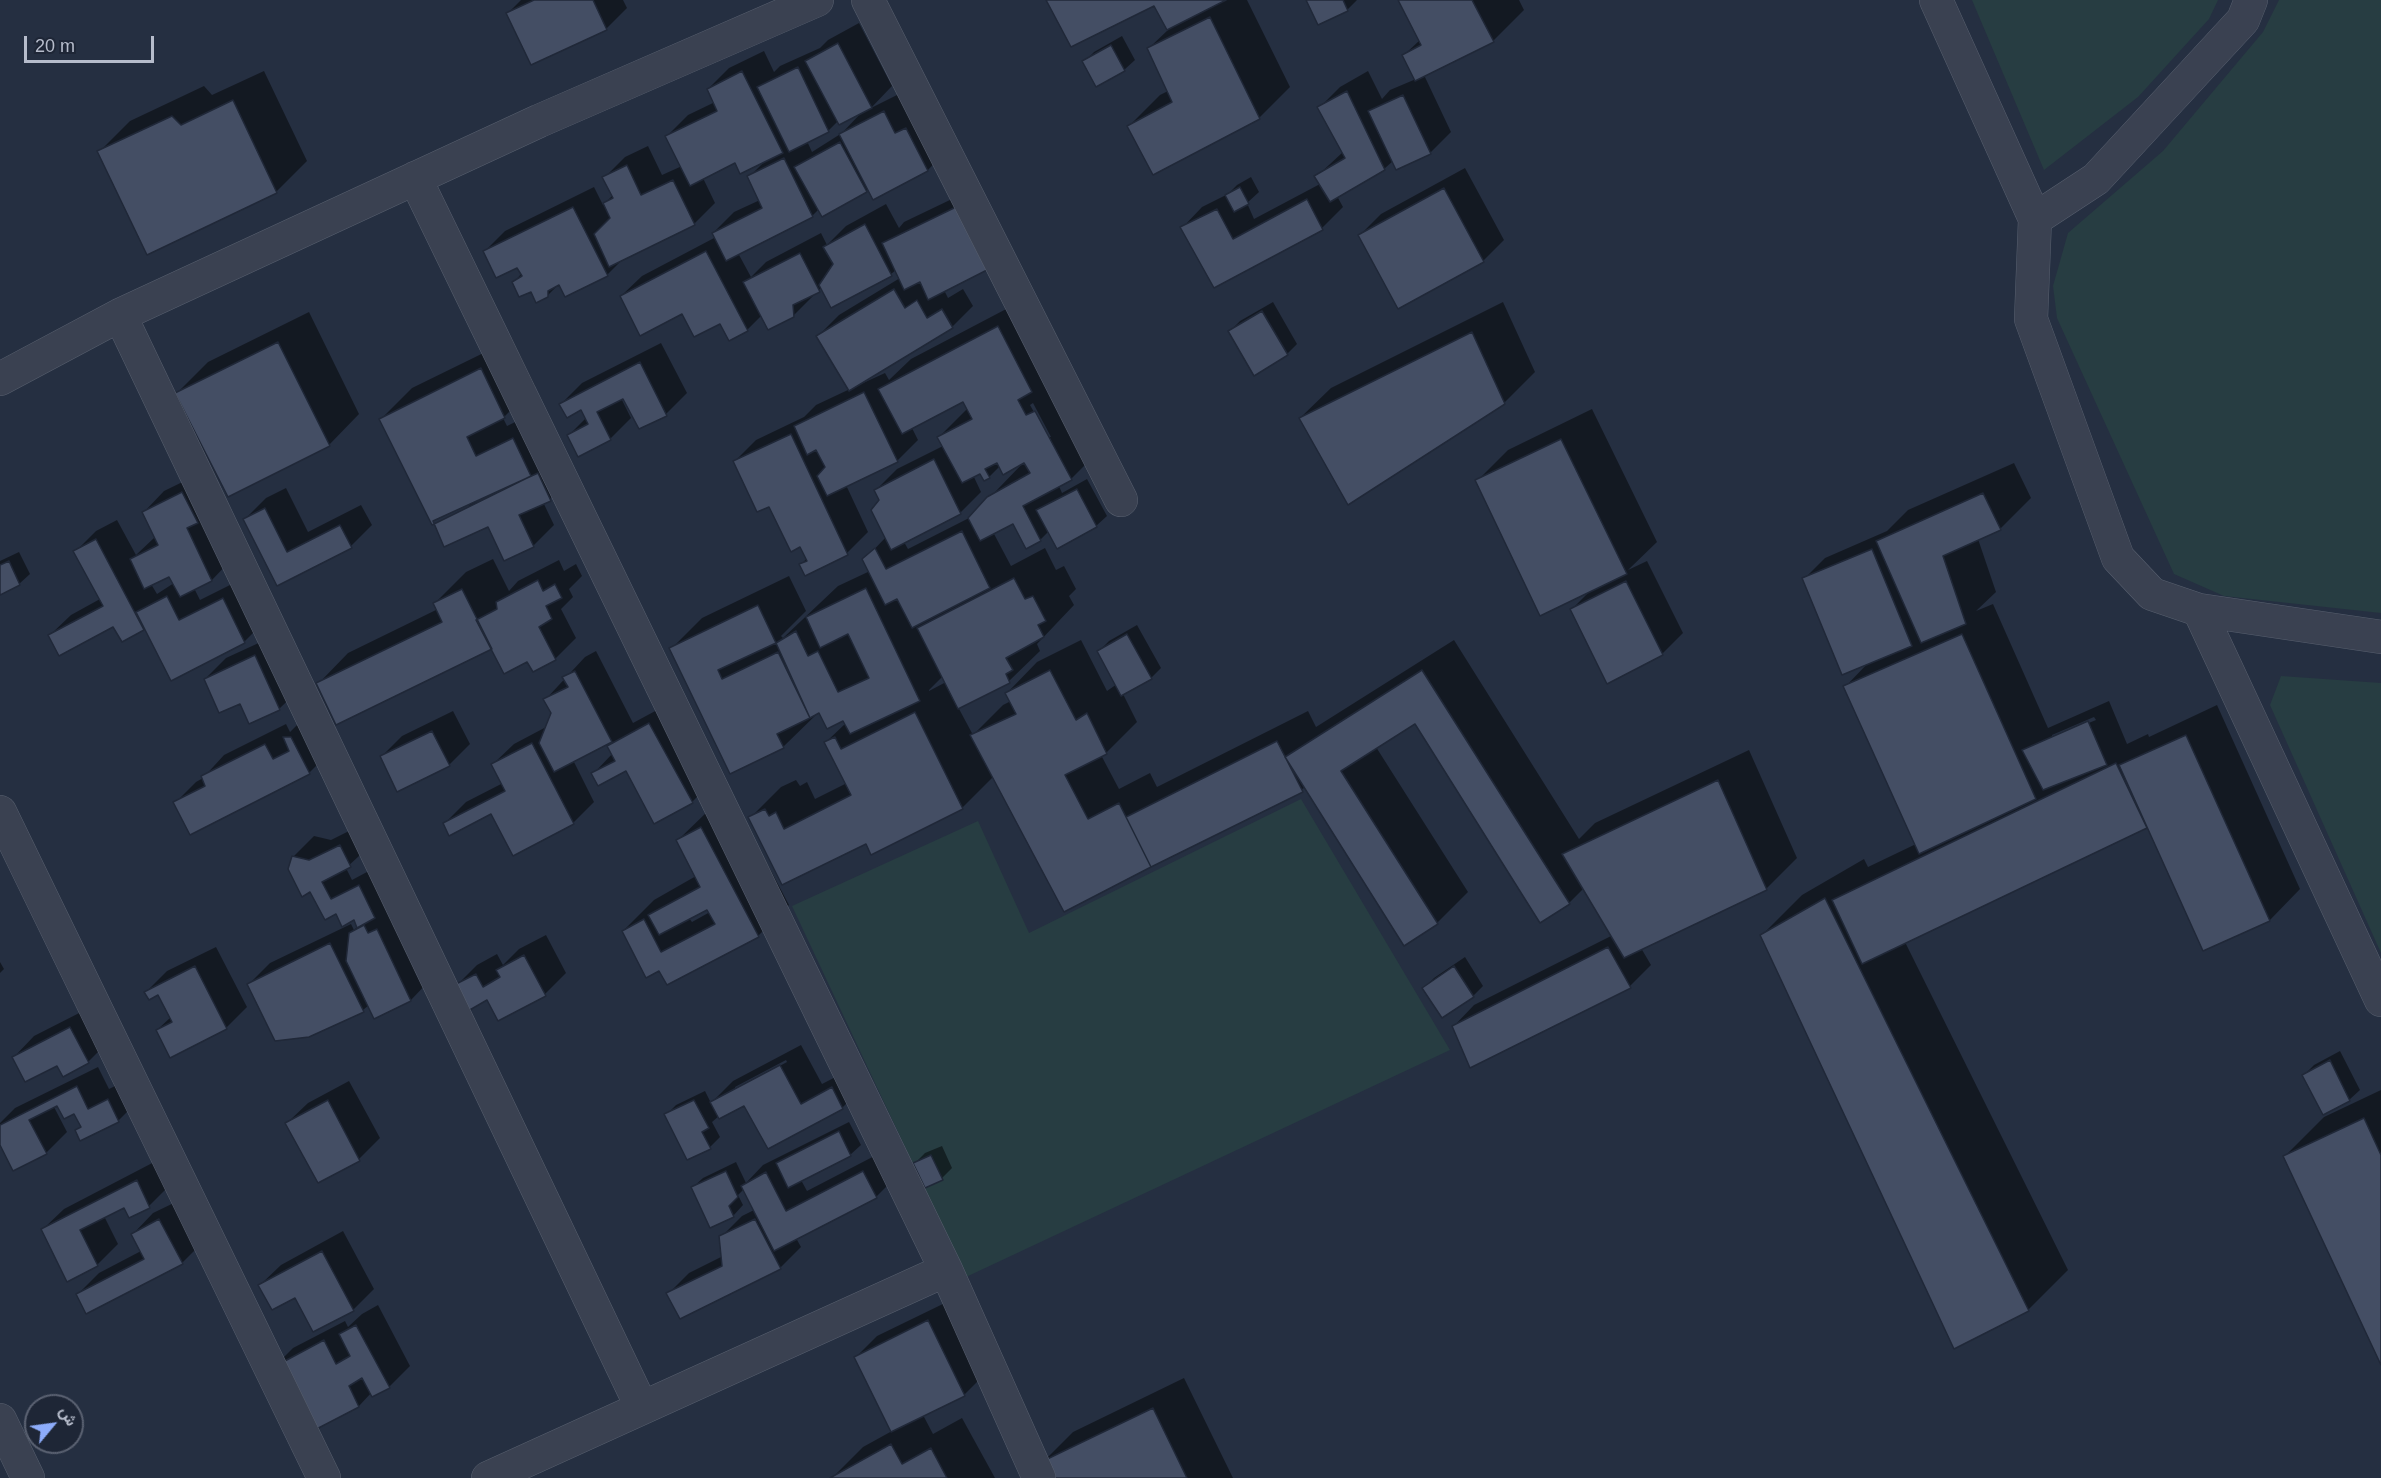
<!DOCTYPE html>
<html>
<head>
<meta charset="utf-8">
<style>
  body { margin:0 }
  #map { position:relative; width:2381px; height:1478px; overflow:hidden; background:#252f41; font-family:Arial,Vazirmatn,sans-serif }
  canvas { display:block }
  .north { position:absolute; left:24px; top:1394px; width:60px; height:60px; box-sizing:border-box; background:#1e2636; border:2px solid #5b6272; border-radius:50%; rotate:61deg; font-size:16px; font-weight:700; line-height:24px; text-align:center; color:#b6bccb }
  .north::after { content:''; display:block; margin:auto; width:21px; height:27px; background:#8dacfa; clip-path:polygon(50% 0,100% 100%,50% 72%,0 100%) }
  .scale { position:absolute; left:24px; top:36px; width:130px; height:27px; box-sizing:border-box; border:3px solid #b6bccb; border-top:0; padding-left:8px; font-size:18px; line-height:21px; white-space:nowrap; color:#b6bccb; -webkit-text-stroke:4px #1e2636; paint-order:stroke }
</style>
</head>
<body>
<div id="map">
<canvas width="2381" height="1478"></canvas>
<div class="north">ش</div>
<div class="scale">20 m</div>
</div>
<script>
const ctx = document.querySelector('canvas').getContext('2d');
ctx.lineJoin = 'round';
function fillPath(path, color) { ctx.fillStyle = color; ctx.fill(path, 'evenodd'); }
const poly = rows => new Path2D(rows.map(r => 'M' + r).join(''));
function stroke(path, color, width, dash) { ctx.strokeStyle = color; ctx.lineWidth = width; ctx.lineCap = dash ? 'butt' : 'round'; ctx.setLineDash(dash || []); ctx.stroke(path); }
const green = poly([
  [1972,0,2218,0,2209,19,2138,97,2044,170],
  [2279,0,2381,0,2381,613,2224,596,2174,574,2057,318,2053,286,2068,233,2163,151,2263,32],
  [2281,676,2381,683,2381,953,2270,705],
  [1301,799,1450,1050,966,1277,792,906,978,821,1029,933]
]);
const shadow = poly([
  [521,0,623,0,627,8,606,29,508,13],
  [1048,0,1247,0,1290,87,1259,118,1129,126,1160,95,1168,91,1149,48,1169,29,1155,4],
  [1308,0,1357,0,1347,10],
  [1400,0,1519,0,1524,10,1493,41,1424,75,1451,132,1430,153,1396,168,1393,161,1384,169,1337,196,1343,207,1322,228,1215,286,1182,228,1202,207,1228,194,1237,185,1251,177,1259,192,1247,203,1254,219,1320,184,1316,177,1343,152,1319,108,1340,87,1368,71,1382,99,1390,90,1416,79,1404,55,1420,40],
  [859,23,892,86,871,108,905,91,948,149,928,170,869,189,822,215,819,209,812,216,738,253,751,277,766,262,821,233,827,245,846,226,886,204,899,228,904,222,977,187,944,290,948,298,963,289,973,306,952,327,862,381,863,383,885,373,889,380,911,359,1029,297,1102,448,1071,479,1059,486,1062,493,1087,479,1107,516,1096,526,1049,531,1040,540,1014,522,993,532,1011,566,1045,548,1056,570,1064,566,1076,589,1069,596,1074,605,1037,644,1040,651,1009,681,958,707,973,735,1003,705,1011,701,1007,693,1037,662,1081,640,1107,691,1117,684,1099,651,1109,641,1137,625,1161,668,1151,678,1123,694,1137,722,1107,752,1101,755,1119,789,1150,773,1157,787,1308,711,1316,727,1454,640,1579,839,1595,823,1749,750,1797,858,1766,889,1641,948,1651,965,1630,986,1454,1026,1474,1005,1613,935,1584,888,1569,903,1541,921,1415,722,1376,747,1468,892,1437,923,1306,787,1065,910,994,776,963,807,872,853,866,842,783,883,750,818,781,787,796,780,800,786,807,782,815,799,847,783,826,742,846,723,844,719,820,711,783,747,671,649,702,618,789,576,806,611,781,636,783,638,838,586,870,571,864,560,886,537,881,501,876,490,897,469,943,446,939,437,968,408,964,400,912,428,918,440,897,461,846,485,868,532,847,553,805,574,801,565,807,558,801,545,735,461,756,440,804,417,816,405,850,389,818,336,839,315,900,278,896,270,891,274,832,306,822,287,793,316,762,315,747,330,621,296,642,276,716,237,713,233,734,212,760,200,749,177,765,161,736,161,703,178,715,203,694,224,624,258,607,275,560,283,547,296,514,282,522,273,518,266,484,252,505,231,594,187,603,205,613,195,604,178,625,157,648,146,662,175,682,166,667,136,688,115,715,102,708,89,729,68,764,51,774,72,780,66,820,48,828,40],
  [861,113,842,133,812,152,807,141,828,131,838,121],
  [1033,403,1051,437,1048,437,1030,405],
  [1022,464,971,517,908,549,904,542,960,513,981,492,973,475,980,472,989,477,1000,466],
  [943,676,946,682,929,691,929,690],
  [1122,36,1135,60,1124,70,1097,85,1084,62,1094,52],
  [264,71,307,161,276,192,99,152,130,121,204,86,212,95],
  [1465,168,1504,240,1483,261,1360,235,1381,214],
  [1273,302,1297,344,1287,354,1230,331,1240,321],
  [1503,302,1535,372,1504,403,1300,418,1331,388],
  [309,312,359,414,329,445,177,393,208,362],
  [512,339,535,386,503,418,507,426,544,408,571,478,550,499,543,502,554,525,533,546,489,525,381,419,412,388],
  [661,343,687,393,666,414,624,396,621,398,631,418,610,439,569,435,587,417,582,408,561,404,582,383],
  [1592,409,1657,542,1628,570,1647,561,1683,633,1662,654,1608,682,1572,609,1592,589,1477,481,1508,450],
  [2014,463,2031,498,2000,529,1978,539,1996,592,1976,611,1993,604,2048,728,2109,701,2127,744,2148,734,2149,737,2217,705,2300,889,2270,920,2148,826,1905,942,2068,1270,2028,1310,1955,1347,1762,935,1802,895,1864,859,1868,867,1916,844,1845,687,1869,662,1804,579,1825,558,1887,531,1908,510],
  [2094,717,2096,720,2052,738,2052,735],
  [203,472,232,559,212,580,194,588,200,600,244,578,265,621,244,642,146,627,143,629,114,625,50,635,71,615,100,599,75,552,96,531,117,520,136,555,155,537,144,512,164,491],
  [170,575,174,583,157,594,151,584],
  [286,488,308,532,361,505,372,525,351,546,277,584,245,519,266,498],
  [19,552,30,574,19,584,0,594,0,561],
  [493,559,509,591,518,581,559,560,564,571,576,564,582,576,569,589,573,597,561,609,576,638,555,659,528,660,493,647,318,684,348,653,438,609,435,603,466,572],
  [276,635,301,688,280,708,250,722,241,702,205,679,226,658],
  [596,651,633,723,670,703,713,781,692,802,627,769,593,774,613,753,607,743,573,760,594,802,573,823,492,812,445,823,466,802,503,783,493,764,514,744,548,726,553,713,545,700,585,657],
  [453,711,470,744,449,765,381,757,402,736],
  [305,717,330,752,309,773,190,833,175,803,196,782,203,778,224,755,286,724,290,732],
  [732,797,789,905,758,936,659,969,623,931,654,900,696,876,678,840,709,810],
  [708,908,710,912,692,922,689,918],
  [361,825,371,845,346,868,352,880,380,865,431,979,411,1000,369,1005,363,1010,249,984,270,963,351,924,354,930,358,926,355,918,336,912,293,857,314,836,331,840],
  [546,935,566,973,545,994,499,1019,488,998,456,986,477,965,497,954,503,965,519,949],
  [216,947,247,1007,226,1028,157,1030,171,1017,159,993,146,992,167,971],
  [1465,957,1483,986,1473,996,1424,988,1434,978],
  [0,962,4,969,0,973],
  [91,1007,109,1041,88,1062,58,1064,14,1057,34,1036],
  [801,1045,822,1084,853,1068,863,1087,842,1108,745,1104,719,1116,712,1122,720,1137,710,1147,666,1115,676,1105,705,1091,711,1103,733,1081],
  [786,1060,787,1062,735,1090,735,1087],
  [2340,1051,2360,1090,2349,1100,2304,1075,2314,1065],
  [98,1067,109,1089,129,1079,139,1100,118,1121,77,1130,82,1126,75,1112,58,1104,54,1107,67,1132,46,1153,0,1142,0,1123,15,1108],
  [349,1081,380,1138,359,1159,318,1181,287,1123,308,1103],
  [2381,1090,2381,1362,2284,1157,2324,1117],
  [849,1122,861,1145,850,1155,801,1180,807,1191,884,1151,897,1176,877,1196,796,1238,801,1247,780,1268,668,1294,689,1273,723,1256,721,1237,742,1216,754,1210,744,1189,738,1195,743,1205,733,1216,692,1188,703,1178,736,1162,746,1183,763,1165],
  [942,1146,952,1168,942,1178,915,1163,925,1153],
  [158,1160,170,1185,149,1206,129,1216,125,1206,104,1216,118,1244,97,1265,43,1229,64,1209],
  [180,1200,203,1242,182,1263,78,1294,99,1273,141,1251,133,1234,153,1213],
  [343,1231,374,1289,353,1310,260,1285,281,1265],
  [949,1301,985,1374,964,1395,923,1415,933,1434,962,1418,995,1478,832,1478,863,1447,892,1431,856,1357,877,1336],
  [378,1305,410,1366,389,1387,372,1392,359,1406,306,1433,272,1369,293,1348,345,1321,348,1327,362,1314],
  [1184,1378,1233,1478,1050,1478,1043,1462,1073,1432]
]);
const building = poly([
  [534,0,593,0,607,30,531,65,506,13,534,0],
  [1046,0,1226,0,1167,30,1154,6,1071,47,1046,0],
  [1306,0,1343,0,1348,11,1318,25,1306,0],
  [1398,0,1472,0,1494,42,1415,81,1402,55,1421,45,1398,0],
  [1210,17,1260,119,1153,175,1127,126,1172,102,1147,48,1210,17],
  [838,43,872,108,839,125,805,61,838,43],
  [1111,45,1125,71,1096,87,1082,61,1111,45],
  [798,67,829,132,789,152,757,87,798,67],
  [742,71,783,153,740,174,735,163,690,186,665,136,717,111,707,89,742,71],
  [1347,91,1385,170,1330,202,1314,176,1345,158,1317,107,1347,91],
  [1403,95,1431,154,1396,170,1368,111,1403,95],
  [233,100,277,193,147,255,97,151,172,116,181,125,233,100],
  [884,111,895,133,906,128,928,171,873,200,839,134,884,111],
  [840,142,867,192,822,217,794,167,840,142],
  [784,158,813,217,726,261,712,233,762,208,747,176,784,158],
  [627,165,641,195,673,180,695,225,609,267,594,234,610,218,603,203,613,198,602,177,627,165],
  [1240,187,1249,204,1234,212,1225,195,1240,187],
  [1444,188,1484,262,1398,309,1358,235,1444,188],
  [1307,199,1323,230,1214,288,1180,227,1217,209,1233,239,1307,199],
  [573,207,608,276,565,297,559,285,548,291,548,297,536,303,531,292,519,297,512,282,522,276,517,268,496,278,483,251,573,207],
  [956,207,987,270,928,300,920,282,904,290,882,243,956,207],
  [865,224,892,276,831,308,819,285,833,264,823,247,865,224],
  [706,251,748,331,729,341,720,324,694,337,682,314,640,336,620,296,706,251],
  [800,253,820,292,793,305,794,317,768,330,743,282,800,253],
  [894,289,905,308,917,300,927,318,942,309,953,328,849,391,816,336,894,289],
  [1262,311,1288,355,1254,376,1228,331,1262,311],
  [998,326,1032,392,1018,400,1026,415,1035,411,1072,480,1023,506,1041,541,1026,549,1013,524,980,541,968,518,987,497,1030,473,1024,463,1003,475,997,463,985,469,990,478,984,481,980,474,962,483,937,437,972,419,963,402,902,434,878,389,998,326],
  [1472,332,1505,404,1348,505,1299,418,1472,332],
  [278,342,330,446,228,497,175,393,278,342],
  [640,362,667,416,639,429,623,399,597,412,611,440,578,457,567,435,588,424,581,410,567,418,559,404,640,362],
  [481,368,505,418,467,437,476,456,513,438,531,476,432,525,379,419,481,368],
  [864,392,898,462,827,496,817,476,825,467,816,450,807,455,794,426,864,392],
  [791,434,848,555,805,576,799,564,807,561,800,547,791,552,769,507,757,512,733,461,791,434],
  [1561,439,1627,574,1540,616,1475,480,1561,439],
  [934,459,961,514,891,550,871,510,879,500,874,490,934,459],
  [538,473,551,501,519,515,534,547,504,561,488,527,444,547,433,521,538,473],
  [1077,489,1097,527,1057,549,1036,510,1077,489],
  [182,492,198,523,187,528,212,581,180,597,169,577,144,589,130,559,158,545,142,512,182,492],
  [1983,493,2001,530,1943,556,1966,624,1921,643,1876,541,1983,493],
  [265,508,287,552,340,525,352,548,277,586,243,519,265,508],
  [962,531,990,588,912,628,897,599,885,605,862,559,875,548,886,569,962,531],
  [96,539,144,630,122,642,113,627,59,656,48,635,103,606,73,551,96,539],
  [1872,549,1912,646,1842,675,1802,578,1872,549],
  [9,561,20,585,0,595,0,565,9,561],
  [1014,578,1025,599,1033,596,1046,621,1038,625,1044,637,1006,658,1013,670,1006,674,1010,683,958,709,917,628,1014,578],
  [538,580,543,591,555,584,562,598,546,606,552,619,539,627,556,660,533,672,527,662,504,674,476,620,497,609,496,602,538,580],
  [1626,581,1663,655,1607,684,1570,609,1626,581],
  [866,588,920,701,850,734,843,721,827,729,819,713,810,718,776,643,796,631,808,656,818,651,838,692,869,678,848,634,820,648,806,617,866,588],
  [462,589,492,649,336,725,316,683,442,622,433,603,462,589],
  [167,596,179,620,223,598,245,643,171,681,136,612,167,596],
  [758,605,776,643,718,670,722,679,778,652,810,718,777,734,784,748,730,774,669,648,758,605],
  [1127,634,1152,679,1121,696,1097,651,1127,634],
  [1962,634,2036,799,1919,854,1843,686,1962,634],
  [255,655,280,710,249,724,240,704,219,713,204,679,255,655],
  [1050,670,1076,720,1087,713,1107,754,1065,775,1088,819,1119,803,1151,867,1064,912,970,735,1016,714,1005,693,1050,670],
  [1422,670,1570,904,1540,923,1415,724,1341,771,1438,924,1404,946,1285,757,1422,670],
  [575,671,612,742,554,772,539,743,551,713,543,699,568,687,562,677,575,671],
  [915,712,963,809,871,855,866,844,782,885,748,817,765,809,769,816,776,812,784,829,851,795,824,742,835,737,841,749,915,712],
  [2088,721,2107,765,2043,790,2022,750,2088,721],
  [649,723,693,803,654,824,626,771,598,786,591,773,615,761,607,746,649,723],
  [432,731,450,766,397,792,380,756,432,731],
  [2186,735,2270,921,2203,951,2119,765,2186,735],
  [283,737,291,737,310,774,190,835,173,802,205,786,201,776,265,744,273,759,289,751,283,737],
  [1277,741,1303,792,1151,867,1126,817,1277,741],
  [532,743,574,824,513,856,491,814,449,836,443,823,505,791,491,764,532,743],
  [2116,763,2147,828,1862,964,1832,900,2116,763],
  [1718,780,1767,890,1624,958,1562,854,1718,780],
  [701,827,759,937,667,985,659,971,646,978,622,931,644,919,661,952,715,924,707,910,659,935,648,915,700,887,676,840,701,827],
  [340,845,351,867,322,882,331,899,359,885,375,918,357,928,354,920,342,927,336,914,325,920,310,892,302,897,288,869,292,856,309,860,340,845],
  [1825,898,2029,1311,1954,1349,1760,935,1825,898],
  [364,925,368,933,377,929,411,1001,374,1019,346,961,349,933,364,925],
  [330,943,364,1012,309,1037,275,1041,247,984,330,943],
  [1608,947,1631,988,1470,1068,1452,1026,1608,947],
  [524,955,546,996,498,1021,487,1000,468,1011,454,985,476,974,483,987,500,977,496,970,524,955],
  [195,966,227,1029,170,1058,156,1030,172,1022,158,995,149,1000,144,992,195,966],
  [1454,966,1474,997,1442,1018,1422,988,1454,966],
  [70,1027,89,1063,63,1077,57,1066,25,1082,12,1057,70,1027],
  [2330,1060,2350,1101,2323,1115,2302,1075,2330,1060],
  [780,1065,801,1104,832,1087,843,1109,768,1149,744,1106,719,1119,710,1102,780,1065],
  [77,1086,88,1109,108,1099,119,1122,80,1141,75,1130,81,1127,74,1114,64,1119,57,1106,29,1120,47,1154,13,1171,0,1145,0,1125,77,1086],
  [328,1100,360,1161,318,1183,285,1123,328,1100],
  [694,1100,709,1128,702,1132,711,1149,687,1160,664,1114,694,1100],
  [2364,1118,2381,1155,2381,1365,2283,1156,2364,1118],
  [839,1131,851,1156,788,1188,776,1163,839,1131],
  [931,1155,943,1180,925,1188,913,1163,931,1155],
  [726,1171,738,1197,729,1206,734,1217,710,1228,691,1187,726,1171],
  [863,1171,877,1198,774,1251,741,1186,766,1172,786,1211,863,1171],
  [137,1180,150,1208,129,1218,124,1208,80,1230,98,1266,67,1282,41,1229,137,1180],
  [159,1219,183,1264,86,1314,76,1294,144,1259,131,1234,159,1219],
  [755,1219,781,1269,680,1319,666,1293,722,1266,719,1236,755,1219],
  [322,1251,354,1311,313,1332,295,1298,272,1310,258,1285,322,1251],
  [928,1320,965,1396,891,1432,854,1357,928,1320],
  [356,1325,390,1388,372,1397,362,1378,349,1386,359,1407,305,1435,270,1369,324,1340,336,1364,350,1356,339,1334,356,1325],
  [1153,1408,1187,1478,1048,1478,1041,1462,1153,1408],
  [891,1444,902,1464,931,1448,947,1478,830,1478,891,1444]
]);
const minor = poly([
  [868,0,1121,500],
  [1936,0,2035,219],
  [2251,0,2243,20,2096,179,2035,219,2031,319,2118,558,2152,594,2199,610,2381,637],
  [415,178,946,1270,1039,1478],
  [120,315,642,1408],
  [0,379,120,315,539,121,817,0],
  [2199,610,2381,1000],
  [0,812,324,1478],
  [0,1420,28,1478],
  [488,1478,946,1270]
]);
fillPath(green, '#273d42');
fillPath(shadow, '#0007');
fillPath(building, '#444e64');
stroke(building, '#202838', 1.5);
stroke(minor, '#575f6e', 34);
stroke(minor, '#3a4151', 33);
</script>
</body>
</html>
